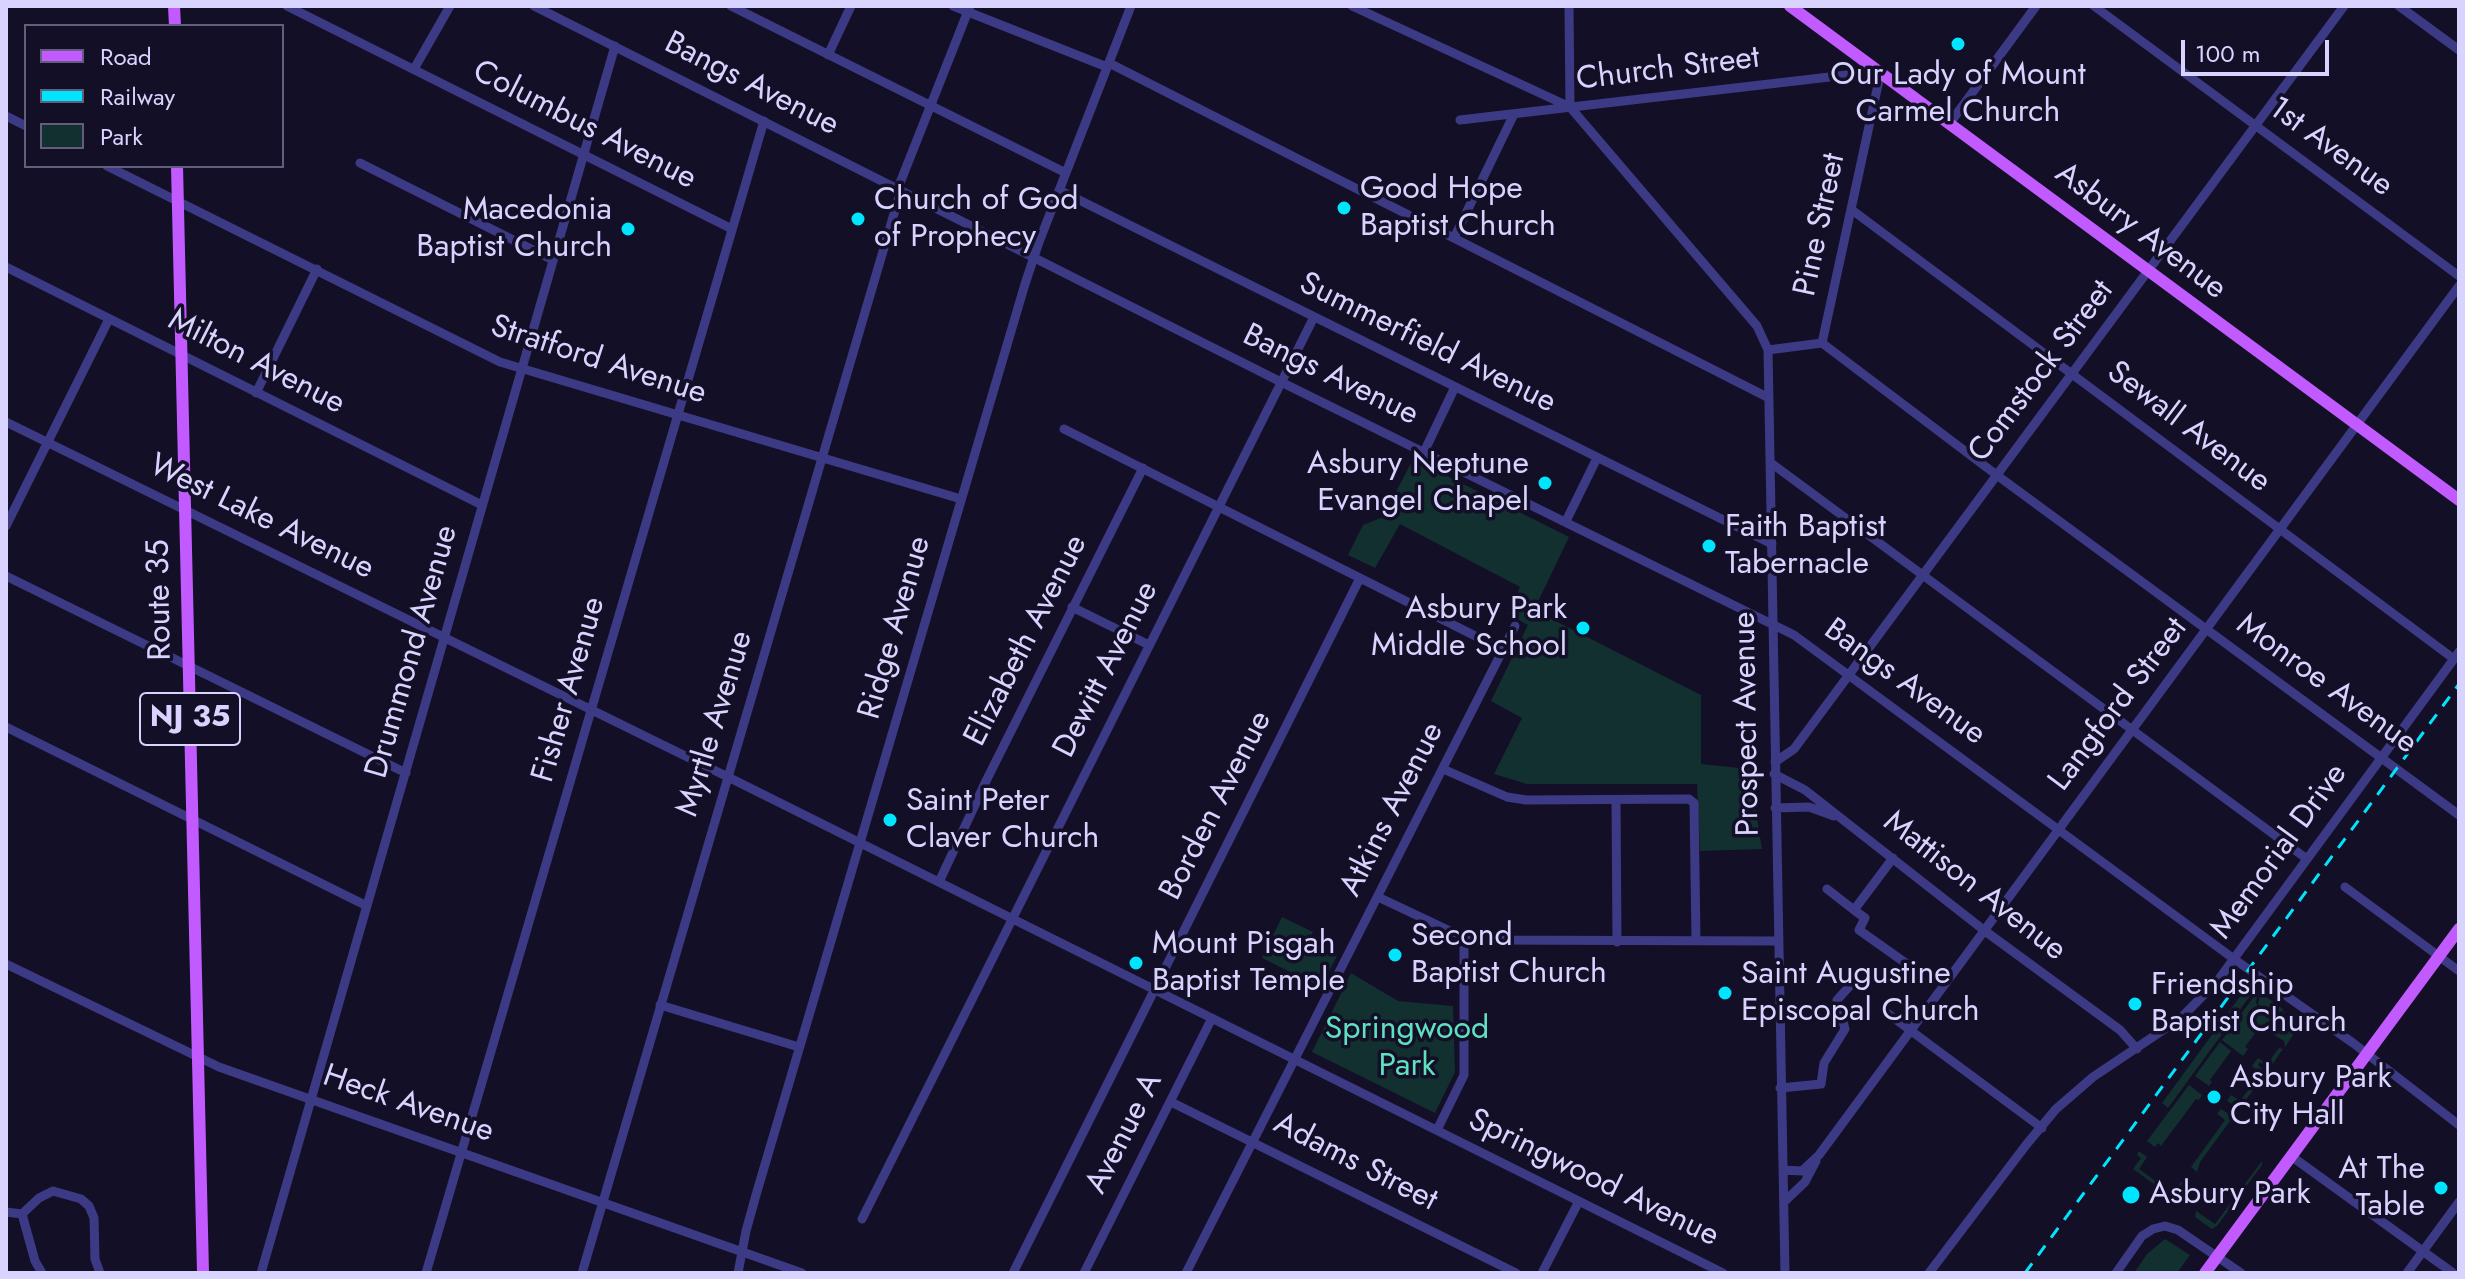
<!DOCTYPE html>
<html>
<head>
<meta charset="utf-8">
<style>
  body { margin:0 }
  #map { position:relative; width:2465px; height:1279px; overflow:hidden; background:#130f26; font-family:Jost,sans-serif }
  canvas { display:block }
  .frame { position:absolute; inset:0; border:8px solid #d9d4ff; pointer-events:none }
  .legend { position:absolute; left:24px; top:24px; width:260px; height:144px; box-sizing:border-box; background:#130f26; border:2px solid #625e7d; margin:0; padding:10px 14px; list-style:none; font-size:24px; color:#d9d4ff }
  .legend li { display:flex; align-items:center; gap:16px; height:40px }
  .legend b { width:40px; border:2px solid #625e7d }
  .scale { position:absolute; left:2181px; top:40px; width:148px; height:36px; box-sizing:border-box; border:4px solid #d9d4ff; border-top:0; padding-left:10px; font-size:24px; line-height:28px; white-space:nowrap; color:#d9d4ff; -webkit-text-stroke:6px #130f26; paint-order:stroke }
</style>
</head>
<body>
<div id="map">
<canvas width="2465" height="1279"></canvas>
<div class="frame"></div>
<ul class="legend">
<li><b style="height:10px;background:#c25bff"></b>Road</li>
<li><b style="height:10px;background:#00e5ff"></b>Railway</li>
<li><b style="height:22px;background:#12302f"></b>Park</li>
</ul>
<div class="scale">100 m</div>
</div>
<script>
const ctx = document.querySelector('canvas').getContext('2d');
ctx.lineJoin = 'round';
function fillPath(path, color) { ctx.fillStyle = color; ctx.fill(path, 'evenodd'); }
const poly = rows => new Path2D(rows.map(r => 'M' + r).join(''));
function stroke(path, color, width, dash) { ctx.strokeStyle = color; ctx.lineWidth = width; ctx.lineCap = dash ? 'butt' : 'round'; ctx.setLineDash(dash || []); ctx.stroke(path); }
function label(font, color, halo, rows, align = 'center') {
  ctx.font = font + ' Jost,sans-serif'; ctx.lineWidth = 7; ctx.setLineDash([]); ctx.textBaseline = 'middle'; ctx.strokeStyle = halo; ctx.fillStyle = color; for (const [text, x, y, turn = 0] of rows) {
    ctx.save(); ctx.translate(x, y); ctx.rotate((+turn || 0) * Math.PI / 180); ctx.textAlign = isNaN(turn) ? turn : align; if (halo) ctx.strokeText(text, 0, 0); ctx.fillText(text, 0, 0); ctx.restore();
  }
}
const green = poly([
  [1413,459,1569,537,1534,610,1701,695,1701,764,1749,769,1762,849,1700,851,1697,784,1527,784,1494,774,1522,718,1491,701,1528,625,1508,614,1520,587,1400,524,1375,568,1348,555,1363,525,1383,517],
  [1282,917,1313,932,1309,942,1337,956,1321,987,1262,958],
  [1351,973,1398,1001,1453,1006,1455,1072,1435,1113,1312,1052],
  [2247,987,2255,989,2168,1108,2162,1103],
  [2258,991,2256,1002,2259,1010,2251,1015,2256,1019,2260,1011,2272,1018,2286,1011,2270,1032,2261,1025,2245,1047,2248,1049,2243,1056,2222,1040],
  [2261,993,2284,1010,2273,1016,2263,1013,2258,1003],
  [2289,1014,2300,1025,2285,1047,2284,1041,2274,1035],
  [2220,1042,2231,1051,2210,1080,2212,1082,2209,1086,2195,1076],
  [2279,1048,2283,1049,2269,1069,2260,1062,2258,1065,2266,1073,2239,1109,2227,1101,2231,1095,2240,1101,2261,1073,2252,1066,2258,1058,2267,1064],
  [2189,1085,2202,1095,2199,1100,2196,1099,2161,1146,2158,1143,2155,1147,2147,1141],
  [2221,1109,2233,1117,2200,1162,2197,1172,2191,1167,2225,1120,2217,1114],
  [2139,1151,2147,1157,2139,1169,2172,1193,2181,1182,2187,1186,2173,1204,2152,1189,2154,1184,2133,1169,2141,1158,2137,1155],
  [2262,1161,2262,1165,2217,1226,2212,1229,2195,1217,2196,1211,2215,1224],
  [2165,1239,2190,1255,2177,1273,2134,1273,2147,1254]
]);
const minor = poly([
  [287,6,732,229],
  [534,6,1281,382,1794,635,2234,959,2353,1043,2459,1125],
  [731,6,1066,173],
  [953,6,1107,67],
  [1352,6,1570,107],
  [1569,6,1570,107,1757,326,1768,350,1785,1273],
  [2094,6,2459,276],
  [2399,6,2459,50],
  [828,55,851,6],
  [1109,63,1769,398],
  [414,69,450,6],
  [6,116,26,126],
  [1460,120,1881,71,1822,343],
  [1950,123,2036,6],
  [360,163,553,260],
  [107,166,500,362,961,499],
  [898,188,970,6],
  [1059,190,1772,544],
  [1852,210,2454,659],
  [1454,238,1514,114],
  [6,267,482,505],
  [1768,350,1822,343,1998,476,2459,815],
  [256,393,317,269],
  [6,422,728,777,1723,1273],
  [1064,429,1503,650],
  [1424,452,1455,387],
  [1771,463,2307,859],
  [1566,521,1597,458],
  [6,526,109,319],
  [6,576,406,773],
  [1072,607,1149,645],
  [6,727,367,906],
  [1775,762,1794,749,2344,6],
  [1443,769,1507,797,1526,800,1689,799,1694,803,1696,940],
  [1774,774,1805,790,1985,931,2120,1030,2137,1049],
  [1616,800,1617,942],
  [1775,808,1809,807,1834,816],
  [939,882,987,779,1143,468],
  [2345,887,2459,971],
  [1827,889,1854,910,1893,858],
  [1378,897,1450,931,1479,940,1777,941],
  [1854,910,1865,918,1859,930,1907,964],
  [6,964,219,1067,802,1273],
  [660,1005,799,1047],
  [1887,1013,2042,1128],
  [1780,1088,1821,1084,1824,1063,1845,1029,1837,1000,1856,979],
  [1171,1102,1516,1273],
  [1437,1130,1464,1075,1464,936],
  [2291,1156,2453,1273],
  [1783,1170,1802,1171,1819,1155,2459,286],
  [1784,1202,1805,1182,1816,1161],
  [6,1212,22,1214,35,1261,42,1273],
  [22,1214,39,1198,53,1191,81,1199,89,1206,94,1218,95,1259,100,1273],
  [862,1219,1314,317],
  [261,1273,615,46],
  [426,1273,764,121],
  [582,1273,901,190],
  [738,1273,746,1231,756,1195,1025,284,1039,242,1131,6],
  [1013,1273,1360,578],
  [1084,1273,1212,1018],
  [1186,1273,1515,626],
  [1542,1273,1579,1201],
  [1929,1273,2026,1145,2056,1109,2093,1077,2181,1018,2219,979,2459,652],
  [2116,1273,2142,1236,2153,1229,2165,1226,2178,1230,2241,1273],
  [2407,1273,2459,1202]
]);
const major = poly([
  [174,6,175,26],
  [1790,6,2459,500],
  [177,166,203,1273],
  [2205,1273,2459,929]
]);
const rail = poly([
  [2025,1273,2459,684]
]);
const markers = [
  [1958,44,8,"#00e5ff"],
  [1344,208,8,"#00e5ff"],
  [858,219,8,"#00e5ff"],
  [628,229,8,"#00e5ff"],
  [1545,483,8,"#00e5ff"],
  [1709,546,8,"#00e5ff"],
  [1583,628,8,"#00e5ff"],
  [890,820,8,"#00e5ff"],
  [1395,955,8,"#00e5ff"],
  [1136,963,8,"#00e5ff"],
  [1725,993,8,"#00e5ff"],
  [2135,1004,8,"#00e5ff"],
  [2214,1097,8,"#00e5ff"],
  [2441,1188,8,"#00e5ff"],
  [2131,1195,10,"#00e5ff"]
];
const shields = [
  [190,719,100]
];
const shieldNames = [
  ["NJ 35",190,719]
];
const streetNames = [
  ["Church Street",1668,70,-7],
  ["Bangs Avenue",751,85,27],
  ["Columbus Avenue",584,126,27],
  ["1st Avenue",2330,148,36],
  ["Pine Street",1821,225,-78],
  ["Asbury Avenue",2140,232,37],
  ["Summerfield Avenue",1427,344,26],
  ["Stratford Avenue",598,361,18],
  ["Milton Avenue",256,363,27],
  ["Comstock Street",2042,372,-53],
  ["Bangs Avenue",1330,376,26],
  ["Sewall Avenue",2188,428,37],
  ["West Lake Avenue",261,518,26],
  ["Route 35",161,600,-91],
  ["Ridge Avenue",896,628,-74],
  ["Elizabeth Avenue",1027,641,-63],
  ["Drummond Avenue",413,652,-74],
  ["Dewitt Avenue",1107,670,-63],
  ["Bangs Avenue",1904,683,36],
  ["Monroe Avenue",2326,685,36],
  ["Fisher Avenue",570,690,-74],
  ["Langford Street",2119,705,-53],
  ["Myrtle Avenue",716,724,-73],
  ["Prospect Avenue",1748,724,-91],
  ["Borden Avenue",1217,806,-63],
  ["Atkins Avenue",1393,810,-63],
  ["Memorial Drive",2280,852,-54],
  ["Mattison Avenue",1974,887,38],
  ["Heck Avenue",408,1105,19],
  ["Avenue A",1125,1134,-63],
  ["Adams Street",1355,1163,27],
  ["Springwood Avenue",1593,1179,26]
];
const poiNames = [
  ["Our Lady of Mount",1958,76,"center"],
  ["Carmel Church",1958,113,"center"],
  ["Good Hope",1360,190],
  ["Baptist Church",1360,227],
  ["Church of God",874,201],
  ["of Prophecy",874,238],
  ["Macedonia",612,211,"right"],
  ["Baptist Church",612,248,"right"],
  ["Asbury Neptune",1529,465,"right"],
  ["Evangel Chapel",1529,502,"right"],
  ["Faith Baptist",1725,528],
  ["Tabernacle",1725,565],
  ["Asbury Park",1567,610,"right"],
  ["Middle School",1567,647,"right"],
  ["Saint Peter",906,802],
  ["Claver Church",906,839],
  ["Second",1411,937],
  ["Baptist Church",1411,974],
  ["Mount Pisgah",1152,945],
  ["Baptist Temple",1152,982],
  ["Saint Augustine",1741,975],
  ["Episcopal Church",1741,1012],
  ["Friendship",2151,986],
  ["Baptist Church",2151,1023],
  ["Asbury Park",2230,1079],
  ["City Hall",2230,1116],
  ["At The",2425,1170,"right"],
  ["Table",2425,1207,"right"],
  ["Asbury Park",2149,1195]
];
const parkNames = [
  ["Springwood",1407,1030],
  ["Park",1407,1067]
];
fillPath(green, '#12302f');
stroke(minor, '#3d3a85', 9);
stroke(major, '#c25bff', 12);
stroke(rail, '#00e5ff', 3, [12, 10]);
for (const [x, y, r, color] of markers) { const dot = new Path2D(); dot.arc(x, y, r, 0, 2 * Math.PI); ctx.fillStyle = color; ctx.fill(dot); stroke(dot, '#130f26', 3); }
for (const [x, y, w] of shields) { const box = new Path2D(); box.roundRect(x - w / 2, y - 26, w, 52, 6); ctx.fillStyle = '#130f26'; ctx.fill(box); stroke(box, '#d9d4ff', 2); }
label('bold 30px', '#d9d4ff', null, shieldNames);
label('32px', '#d9d4ff', '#130f26', streetNames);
label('32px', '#d9d4ff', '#130f26', poiNames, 'left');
label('32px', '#5fe0c0', '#130f26', parkNames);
</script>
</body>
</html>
